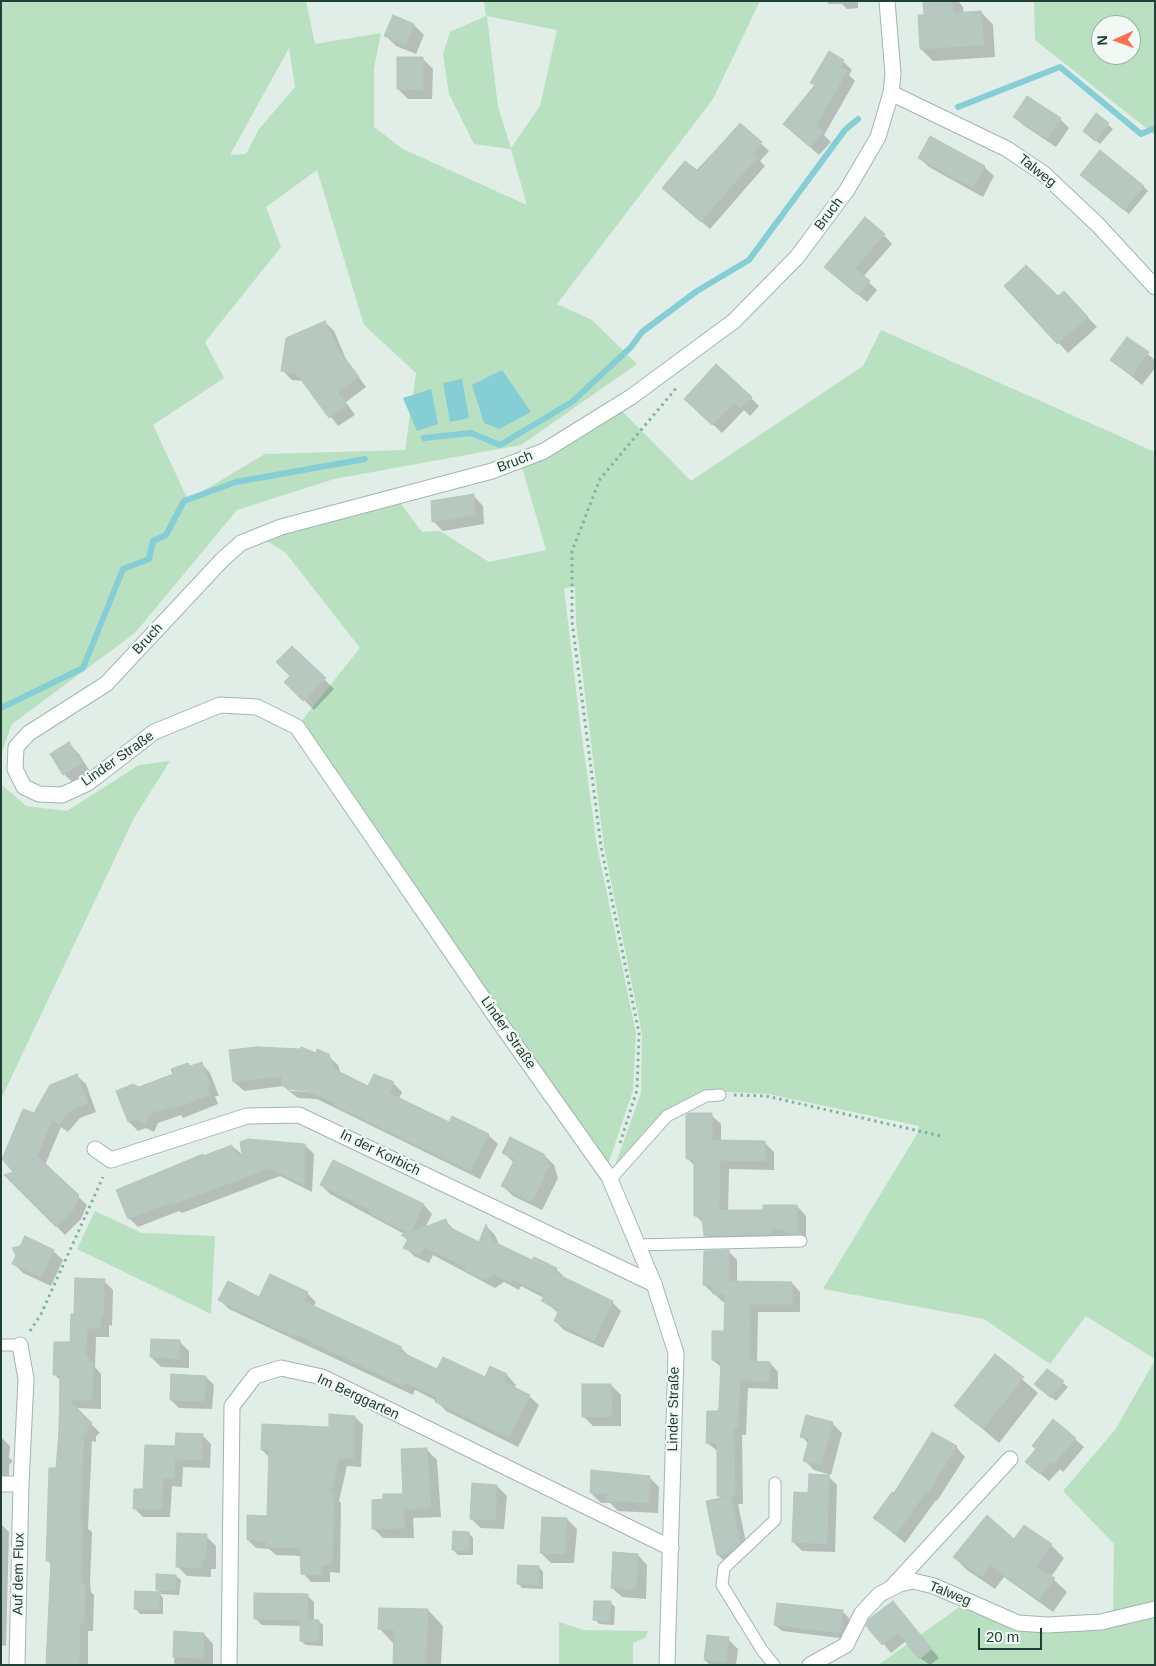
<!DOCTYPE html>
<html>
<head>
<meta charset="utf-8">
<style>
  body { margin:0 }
  #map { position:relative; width:1156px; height:1666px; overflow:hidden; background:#e1ede7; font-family:Arial,sans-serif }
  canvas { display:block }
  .frame { position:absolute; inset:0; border:2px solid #203f35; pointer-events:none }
  .north { position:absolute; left:1091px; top:15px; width:50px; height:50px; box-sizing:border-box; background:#f2f9f5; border:1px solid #9eafa8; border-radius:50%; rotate:268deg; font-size:14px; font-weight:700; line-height:20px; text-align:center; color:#203f35 }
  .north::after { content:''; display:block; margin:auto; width:18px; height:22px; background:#fb7051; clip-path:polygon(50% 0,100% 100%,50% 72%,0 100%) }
  .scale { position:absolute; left:978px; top:1628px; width:64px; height:22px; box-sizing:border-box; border:2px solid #203f35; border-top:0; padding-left:6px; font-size:15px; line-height:18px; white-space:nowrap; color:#203f35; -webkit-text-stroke:4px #f2f9f5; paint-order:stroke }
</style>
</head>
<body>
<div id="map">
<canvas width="1156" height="1666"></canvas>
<div class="frame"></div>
<div class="north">N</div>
<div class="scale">20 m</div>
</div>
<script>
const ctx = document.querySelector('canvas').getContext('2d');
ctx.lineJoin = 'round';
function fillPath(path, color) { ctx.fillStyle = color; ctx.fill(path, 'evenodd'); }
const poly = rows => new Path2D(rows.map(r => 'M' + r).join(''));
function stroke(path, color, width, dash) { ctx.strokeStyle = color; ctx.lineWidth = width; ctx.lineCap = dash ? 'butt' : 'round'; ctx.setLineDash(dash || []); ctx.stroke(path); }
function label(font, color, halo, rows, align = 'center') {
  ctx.font = font + ' Arial,sans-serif'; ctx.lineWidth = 4.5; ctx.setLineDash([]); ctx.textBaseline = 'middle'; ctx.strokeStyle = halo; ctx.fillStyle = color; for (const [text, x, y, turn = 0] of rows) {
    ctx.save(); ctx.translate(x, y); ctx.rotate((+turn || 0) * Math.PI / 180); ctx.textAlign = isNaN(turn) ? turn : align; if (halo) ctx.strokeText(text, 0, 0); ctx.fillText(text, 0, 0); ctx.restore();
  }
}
const green = poly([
  [1,1,306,1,315,44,381,33,374,68,374,127,403,149,527,205,511,149,474,144,449,94,443,54,450,32,486,16,484,1,760,1,713,99,557,304,592,320,637,364,521,445,334,479,237,510,135,633,12,724,1,754],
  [487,16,557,30,540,106,511,148,498,107],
  [289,48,295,87,259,129,246,154,230,155],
  [317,170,364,325,416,373,405,450,265,454,188,500,153,425,224,378,205,342,281,247,266,207],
  [1034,1,1155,1,1155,135,1035,40],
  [1101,25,1131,25,1131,55,1101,55],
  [881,330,1155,452,1155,1359,1086,1316,1050,1364,984,1319,823,1289,917,1134,919,1126,768,1094,707,1091,667,1113,614,1168,641,1093,642,1034,604,847,576,622,575,587,564,588,580,723,597,846,636,1033,633,1090,607,1168,300,723,360,648,285,552,253,533,309,513,390,489,422,532,440,531,489,562,546,550,519,457,615,404,691,481,863,366],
  [170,761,134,818,1,1099,1,784,26,806,67,811,139,765],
  [95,1211,142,1233,215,1236,211,1314,77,1249],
  [1155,1360,1155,1603,1113,1613,1114,1544,1063,1491,1115,1430],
  [965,1603,1018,1627,1155,1616,1155,1665,878,1665],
  [559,1622,583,1630,648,1631,645,1638,633,1643,633,1665,559,1665]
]);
const water = poly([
  [502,370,531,412,499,429,484,423,472,385],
  [462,379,469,418,450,422,443,383],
  [431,389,438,424,417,431,403,398]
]);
const shadow = poly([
  [826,1,858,1,858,8,847,9,842,4,829,4],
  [924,1,958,1,963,7,964,14,981,12,993,25,995,57,933,61,921,49,925,16],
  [393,17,414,25,424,35,416,54,396,46,386,36],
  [423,59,433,69,432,99,408,99,398,89],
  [843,61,852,70,849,75,855,81,824,135,831,142,819,155,793,132,816,86,812,82],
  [1097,115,1113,129,1100,144,1089,135],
  [1015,117,1060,119,1069,128,1056,147,1023,125],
  [740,124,769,151,760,161,765,166,710,229,672,196],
  [919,158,984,167,994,176,983,197,929,167],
  [1086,180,1143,186,1148,191,1129,214],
  [884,235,892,244,863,277,877,290,867,302,834,275],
  [1006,286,1058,297,1064,293,1097,327,1068,353],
  [325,322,334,331,346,359,366,387,346,402,355,415,338,426,304,381,292,380,283,371],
  [1128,338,1155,360,1155,368,1142,385,1112,360],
  [751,398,759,406,750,416,744,410,722,433,686,399],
  [474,496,483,506,484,524,443,531,433,521],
  [292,647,334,689,314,710,286,682,291,676],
  [69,744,79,754,91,773,74,784,64,774],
  [317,1055,328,1056,338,1065,341,1074,369,1087,393,1083,402,1092,399,1099,449,1124,488,1135,498,1144,480,1179,317,1099,298,1098,283,1086,244,1091,234,1082],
  [290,1088,313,1090,313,1092,290,1091],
  [201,1063,210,1073,219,1096,215,1096,218,1104,183,1118,181,1115,158,1123,154,1132,146,1128,138,1131,129,1122,139,1088],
  [77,1076,86,1084,96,1112,80,1118,68,1132,61,1127,45,1165,87,1205,81,1219,65,1235,6,1175,15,1173,34,1115],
  [711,1115,721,1124,721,1141,764,1142,774,1152,774,1170,729,1169,728,1212,764,1211,797,1206,806,1216,806,1242,715,1245,705,1235,704,1224,695,1215,695,1166,687,1158],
  [248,1140,305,1145,314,1154,312,1192,280,1176,182,1213,179,1211,138,1227,129,1218,232,1146,243,1155],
  [503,1152,544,1155,554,1165,558,1178,542,1210,513,1196,503,1186,514,1163],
  [321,1185,424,1205,432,1214,425,1228,446,1221,455,1231,479,1244,487,1227,495,1235,499,1245,533,1262,556,1269,565,1278,612,1302,621,1311,603,1348,564,1330,555,1321,559,1313,543,1301,544,1298,521,1286,519,1290,504,1282,495,1288,433,1255,429,1263,414,1256,405,1247,408,1241,403,1236,406,1235,330,1194],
  [53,1251,63,1260,51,1286,23,1273,13,1263],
  [729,1252,737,1260,737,1282,792,1283,800,1292,800,1312,758,1312,757,1363,770,1363,778,1372,778,1389,748,1388,746,1435,742,1435,743,1504,738,1504,748,1552,726,1563,718,1555,722,1499,718,1495,719,1452,707,1443,721,1409,722,1368,713,1360,725,1332,726,1302,723,1302,704,1285],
  [104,1281,113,1290,112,1326,109,1325,109,1337,96,1337,95,1367,101,1374,101,1409,76,1408,100,1433,96,1436,96,1442,92,1441,88,1529,92,1532,90,1582,91,1592,94,1595,93,1631,88,1631,88,1665,47,1665,52,1565,47,1560,57,1469,61,1381,54,1374,71,1344,75,1316],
  [307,1293,316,1302,314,1306,401,1348,410,1357,438,1370,485,1379,491,1368,507,1375,516,1385,514,1388,529,1396,539,1405,518,1447,446,1411,437,1401,415,1390,413,1395,229,1309,220,1300],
  [179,1341,189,1351,189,1368,161,1367,151,1357],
  [995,1356,1038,1393,999,1443,956,1406],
  [1047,1371,1068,1387,1056,1401,1041,1388],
  [206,1377,214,1385,212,1409,179,1408,171,1400],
  [611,1385,621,1395,621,1426,593,1426,583,1416],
  [355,1417,363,1425,361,1467,347,1466,339,1501,341,1503,340,1573,330,1572,330,1582,311,1582,303,1573,301,1556,276,1555,269,1549,256,1548,248,1540,269,1517,270,1458,262,1450,330,1428],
  [1054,1421,1084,1447,1063,1472,1060,1469,1049,1481,1027,1462],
  [832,1423,842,1433,831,1475,814,1470,804,1460,809,1444,801,1436],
  [932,1434,956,1447,965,1457,937,1501,936,1500,905,1543,874,1518,894,1495],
  [202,1435,211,1444,210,1468,183,1467,182,1487,172,1486,170,1517,143,1517,134,1508,145,1491,176,1447],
  [1,1437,10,1446,9,1458,13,1461,9,1465,9,1476,1,1476],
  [427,1450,437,1460,441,1517,413,1518,414,1538,383,1538,373,1528,384,1500,404,1495],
  [828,1476,837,1485,835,1552,802,1551,793,1542,810,1494],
  [649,1477,659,1487,658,1513,618,1511,610,1503,601,1503,591,1493],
  [497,1486,507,1496,504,1529,481,1528,471,1519],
  [567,1519,577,1529,574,1563,551,1563,541,1553],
  [1,1524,9,1532,6,1646,1,1645],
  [1025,1526,1051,1545,1064,1558,1051,1577,1067,1592,1053,1612,1004,1577,995,1589,967,1570,954,1557,1014,1541],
  [469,1533,473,1538,473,1555,458,1555,453,1550],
  [206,1536,216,1546,216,1569,211,1569,211,1577,187,1576,177,1566],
  [638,1555,647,1565,646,1599,622,1597,612,1588],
  [539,1567,543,1572,543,1589,522,1588,518,1583],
  [176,1576,181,1580,179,1595,160,1594,163,1598,163,1614,140,1614,136,1609,136,1593,161,1593,157,1590],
  [307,1595,314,1602,314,1621,318,1621,323,1625,323,1646,306,1645,301,1641,301,1626,262,1625,255,1618],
  [610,1602,615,1607,614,1625,599,1624,595,1619],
  [893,1603,939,1658,930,1665,920,1658,906,1641,891,1653,868,1625],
  [428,1610,443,1626,441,1665,395,1665,394,1644,379,1628],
  [842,1611,849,1618,847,1639,782,1631,775,1625],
  [175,1633,204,1634,213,1644,213,1665,176,1665,174,1663],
  [728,1639,738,1649,736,1665,710,1665,705,1660]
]);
const stream = poly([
  [958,107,1060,67,1141,134,1155,128],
  [424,438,471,433,500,445,572,402,631,347,642,332,697,291,749,260,845,130,858,119],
  [1,708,83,668,123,569,149,559,153,541,166,535,184,501,236,482,365,459]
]);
const building = poly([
  [923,1,952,1,953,13,981,11,984,45,920,49,918,15,924,15,923,1],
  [393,15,414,24,406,45,384,36,393,15],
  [829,51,844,60,840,67,847,71,816,126,823,132,810,147,783,124,815,85,810,83,829,51],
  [397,57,423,57,423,90,397,89,397,57],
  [1027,96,1061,118,1047,139,1013,117,1027,96],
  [1096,113,1109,123,1095,141,1083,131,1096,113],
  [740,123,762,142,753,153,757,157,701,222,662,188,685,161,698,171,740,123],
  [930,136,985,166,973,188,918,158,930,136],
  [1100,150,1144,186,1124,210,1080,175,1100,150],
  [865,217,885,234,855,268,870,281,858,295,824,267,865,217],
  [1026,265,1058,296,1064,291,1088,317,1057,344,1004,286,1026,265],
  [325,321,338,349,359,377,338,392,347,405,329,418,296,373,281,371,286,338,325,321],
  [1127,337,1149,352,1132,376,1110,360,1127,337],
  [716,364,752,397,740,408,734,403,712,425,684,399,716,364],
  [474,494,475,515,432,522,431,501,474,494],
  [292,646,326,678,303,701,284,682,290,676,276,662,292,646],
  [69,742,82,763,63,775,50,754,69,742],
  [257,1047,300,1049,301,1047,316,1053,317,1049,329,1054,334,1069,368,1086,374,1074,394,1082,389,1093,449,1122,452,1116,489,1134,471,1171,334,1105,335,1103,307,1091,287,1089,287,1086,281,1086,282,1076,233,1082,229,1050,257,1047],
  [202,1062,211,1087,207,1087,210,1095,173,1109,172,1106,149,1114,145,1124,136,1119,128,1122,116,1091,133,1084,139,1087,173,1074,171,1069,188,1063,190,1066,202,1062],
  [77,1074,88,1103,71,1110,59,1124,52,1120,37,1156,79,1195,73,1210,56,1227,4,1175,13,1172,2,1159,23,1109,34,1113,50,1085,77,1074],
  [689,1113,712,1113,712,1140,765,1141,765,1161,720,1160,719,1210,763,1210,763,1205,797,1205,797,1234,772,1228,772,1234,704,1236,702,1216,694,1216,694,1159,686,1159,686,1115,689,1113],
  [510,1137,544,1154,549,1167,532,1202,501,1186,515,1159,502,1153,510,1137],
  [248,1139,305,1144,304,1185,270,1168,172,1205,171,1202,128,1219,116,1190,203,1154,203,1156,232,1145,236,1155,242,1154,240,1142,248,1139],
  [333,1160,424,1204,411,1232,446,1219,449,1227,479,1242,486,1224,492,1241,532,1260,534,1257,557,1268,555,1273,613,1301,594,1341,554,1321,559,1310,541,1301,545,1295,512,1279,510,1282,494,1274,485,1280,465,1270,466,1267,424,1247,420,1255,403,1248,408,1239,401,1235,409,1233,369,1213,370,1210,320,1185,333,1160],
  [25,1236,54,1250,41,1277,12,1264,16,1255,12,1248,20,1246,25,1236],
  [729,1250,729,1281,792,1282,792,1304,750,1304,749,1361,770,1362,769,1381,740,1380,738,1427,734,1427,735,1496,717,1496,717,1444,706,1443,707,1411,717,1411,719,1408,721,1361,712,1360,712,1331,724,1331,725,1294,713,1294,713,1285,703,1285,704,1251,729,1250],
  [270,1274,308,1292,303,1301,402,1347,399,1351,437,1369,443,1357,485,1377,490,1366,507,1374,504,1382,530,1395,509,1438,435,1402,437,1397,405,1382,403,1386,293,1333,292,1336,218,1300,228,1281,259,1297,270,1274],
  [75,1278,105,1279,103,1317,101,1317,100,1328,87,1328,86,1356,93,1363,92,1400,69,1400,92,1423,87,1427,87,1433,84,1433,80,1522,83,1522,81,1572,82,1584,85,1585,84,1623,80,1623,79,1664,46,1665,51,1561,46,1561,49,1468,56,1468,59,1432,60,1375,53,1375,54,1342,70,1342,71,1314,74,1314,75,1278],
  [151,1339,180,1340,179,1359,150,1357,151,1339],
  [995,1354,1024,1377,983,1429,954,1406,995,1354],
  [1047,1369,1064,1381,1051,1398,1034,1384,1047,1369],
  [171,1374,206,1376,204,1401,170,1400,171,1374],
  [582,1384,611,1384,612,1416,582,1417,582,1384],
  [329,1414,355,1416,353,1459,339,1458,331,1493,334,1493,332,1565,322,1565,322,1575,301,1574,300,1548,266,1547,266,1541,247,1540,247,1515,267,1516,269,1450,261,1450,262,1424,329,1427,329,1414],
  [806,1415,833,1422,821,1465,803,1461,809,1439,800,1437,806,1415],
  [1053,1419,1076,1438,1054,1464,1051,1461,1040,1474,1025,1462,1036,1449,1032,1446,1053,1419],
  [932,1432,957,1446,928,1493,926,1492,896,1534,873,1518,892,1492,894,1493,932,1432],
  [176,1433,203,1434,202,1460,175,1459,174,1479,163,1478,162,1509,133,1509,134,1489,143,1489,145,1445,175,1446,176,1433],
  [427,1448,431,1508,403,1509,405,1528,372,1529,372,1500,383,1499,383,1494,403,1494,401,1449,427,1448],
  [591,1470,650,1476,649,1503,607,1501,607,1494,590,1493,591,1470],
  [809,1474,829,1475,827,1544,792,1542,794,1492,808,1493,809,1474],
  [472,1483,497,1485,495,1520,470,1519,472,1483],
  [731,1496,740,1543,729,1553,717,1555,706,1501,731,1496],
  [987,1515,1014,1539,1024,1525,1052,1544,1036,1567,1055,1578,1039,1600,990,1565,982,1577,953,1557,987,1515],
  [542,1517,567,1518,565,1554,540,1553,542,1517],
  [453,1531,469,1532,468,1551,452,1550,453,1531],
  [177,1533,207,1534,206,1560,202,1560,201,1568,176,1567,177,1533],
  [613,1552,638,1554,636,1589,611,1588,613,1552],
  [518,1565,539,1566,539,1585,517,1584,518,1565],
  [156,1574,176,1575,175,1591,156,1590,156,1574],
  [135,1591,159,1592,159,1610,134,1609,135,1591],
  [254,1593,308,1594,307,1620,254,1619,254,1593],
  [594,1601,611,1601,610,1621,593,1620,594,1601],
  [893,1601,932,1649,919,1659,898,1633,882,1645,866,1626,869,1619,893,1601],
  [777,1603,843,1610,840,1633,774,1625,777,1603],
  [379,1608,428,1609,426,1665,393,1665,394,1630,378,1629,379,1608],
  [300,1619,319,1620,319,1642,300,1641,300,1619],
  [174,1631,204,1633,203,1658,173,1657,174,1631],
  [707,1635,729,1637,726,1663,704,1660,707,1635]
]);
const path = poly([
  [734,1095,766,1096,941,1136],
  [620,1143,637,1090,639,1033,601,846,572,621,572,551,600,479,678,386],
  [30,1331,41,1314,103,1177]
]);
const lane = poly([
  [610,1180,667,1116,706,1096,720,1095],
  [637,1245,801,1241],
  [1,1345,20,1345],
  [774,1665,762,1650,722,1585,724,1568,775,1520,775,1483]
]);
const street = poly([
  [891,93,1007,149,1044,174,1098,225,1155,287],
  [95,1149,111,1160,247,1116,299,1115,654,1284],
  [1,1484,21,1484],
  [893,1586,1010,1459],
  [17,1665,21,1484,26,1379,20,1345],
  [229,1665,232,1406,255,1376,281,1368,322,1377,671,1548],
  [810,1665,846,1645,862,1613,880,1594,900,1584,913,1581,934,1586,1018,1623,1047,1625,1101,1622,1155,1609]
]);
const secondary = poly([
  [667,1665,676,1353,654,1284,609,1177,500,1023,297,727,257,707,220,705,154,732,88,783,62,795,39,794,24,787,15,769,16,747,29,733,106,684,222,560,241,543,281,527,492,471,544,451,631,397,734,321,797,257,847,190,878,137,891,93,893,74,887,1]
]);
const streetNames = [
  ["Talweg",1037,171,38],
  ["Bruch",829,214,-53],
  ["Bruch",515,462,-21],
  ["Bruch",148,639,-47],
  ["Linder Straße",118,759,-35],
  ["Linder Straße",508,1033,55],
  ["In der Korbich",380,1153,26],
  ["Im Berggarten",358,1397,25],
  ["Linder Straße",674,1409,-89],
  ["Auf dem Flux",19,1574,-89],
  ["Talweg",950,1594,22]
];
fillPath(green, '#b9e0c1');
fillPath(water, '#85ced6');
fillPath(shadow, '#0003');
stroke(stream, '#85ced6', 6);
fillPath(building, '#b6c8c0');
stroke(building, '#b3c7be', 1);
stroke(lane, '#a3b5ae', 13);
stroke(street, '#a3b5ae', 17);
stroke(secondary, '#9fb9ae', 17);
stroke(path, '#80b39f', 3, [2.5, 4]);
stroke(lane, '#fff', 11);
stroke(street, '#fff', 15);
stroke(secondary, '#fff', 15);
label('14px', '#203f35', '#f2f9f5', streetNames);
</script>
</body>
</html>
